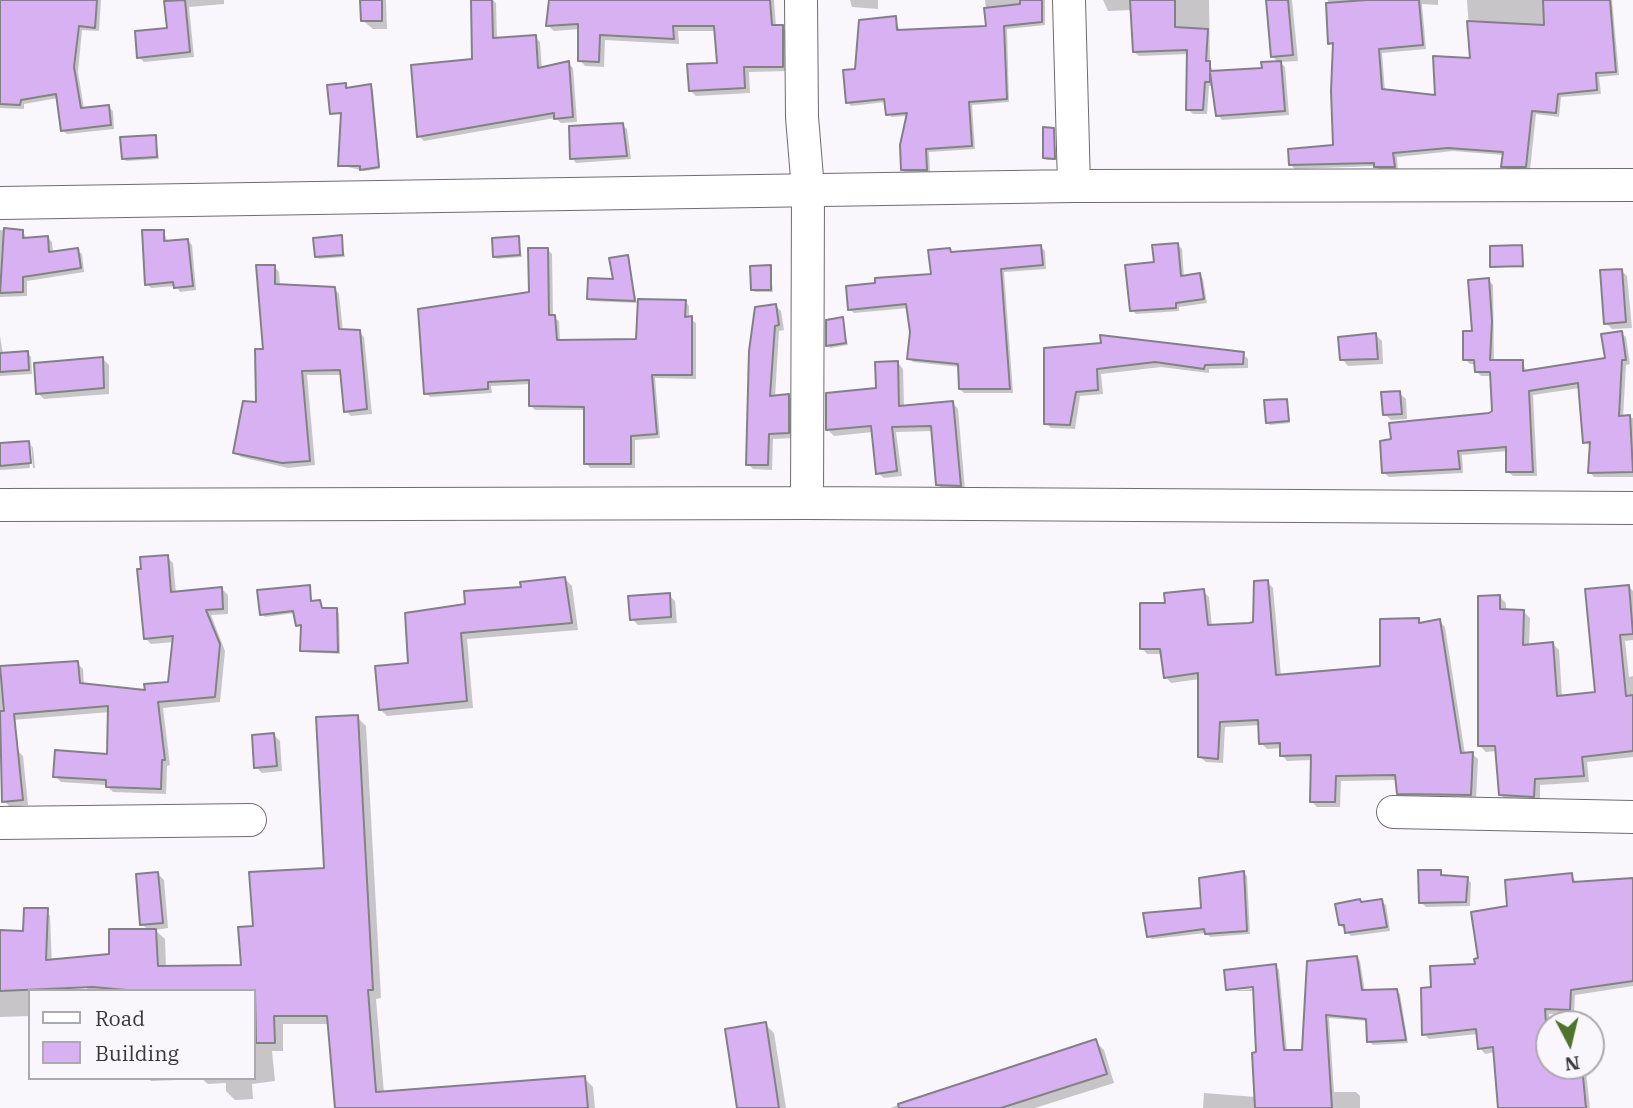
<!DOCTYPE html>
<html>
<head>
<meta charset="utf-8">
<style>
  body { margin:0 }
  #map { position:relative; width:1633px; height:1108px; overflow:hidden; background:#faf7fc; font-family:"IBM Plex Serif",serif }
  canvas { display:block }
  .legend { position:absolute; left:28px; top:989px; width:228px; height:91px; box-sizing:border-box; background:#faf7fc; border:2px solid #acaaae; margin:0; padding:9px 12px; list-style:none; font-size:21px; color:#383739 }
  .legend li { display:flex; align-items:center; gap:14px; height:35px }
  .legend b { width:35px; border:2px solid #acaaae }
  .north { position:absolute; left:1535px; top:1010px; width:70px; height:70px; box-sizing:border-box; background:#faf7fc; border:2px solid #acaaae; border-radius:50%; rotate:173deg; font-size:19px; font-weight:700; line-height:28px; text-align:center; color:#383739 }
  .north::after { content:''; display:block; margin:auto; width:24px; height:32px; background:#50732b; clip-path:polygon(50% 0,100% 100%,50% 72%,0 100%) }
</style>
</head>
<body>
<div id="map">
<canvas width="1633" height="1108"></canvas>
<ul class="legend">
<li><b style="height:9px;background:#fff"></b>Road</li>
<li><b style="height:19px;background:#d8b1f3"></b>Building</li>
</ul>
<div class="north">N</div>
</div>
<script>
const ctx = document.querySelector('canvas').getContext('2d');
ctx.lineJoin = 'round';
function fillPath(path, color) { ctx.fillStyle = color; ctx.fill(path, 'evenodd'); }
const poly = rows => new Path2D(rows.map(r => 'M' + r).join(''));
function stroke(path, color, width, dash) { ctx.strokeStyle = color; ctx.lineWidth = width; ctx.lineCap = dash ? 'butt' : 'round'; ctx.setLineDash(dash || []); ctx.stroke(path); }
const shadow = poly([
  [0,0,101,0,99,31,82,30,78,72,84,109,108,107,113,111,114,129,67,134,62,130,58,98,24,104,24,109,0,108],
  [165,0,224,0,224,4,189,7,194,57,144,62,139,57,168,29],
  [362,0,386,0,387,29,373,29,362,20],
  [472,0,493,0,496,3,497,40,535,37,540,42,542,69,568,63,573,68,577,122,561,123,555,118,424,141,419,136,474,61],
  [551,0,774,0,776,27,782,27,788,32,788,71,749,72,750,93,696,96,691,91,718,64,716,31,678,31,679,44,605,40,604,67,585,66,580,60,580,29,554,31,548,26],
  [850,0,878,0,878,9,852,7],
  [985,0,1045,0,1045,25,1007,29,1009,102,972,105,975,149,929,152,930,173,906,173,902,170,908,116,891,117,886,102,851,106,848,102,856,71,895,18,900,31,988,27],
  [1103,0,1209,0,1210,64,1214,73,1264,69,1279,63,1273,57,1268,0,1292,0,1298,61,1280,62,1285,67,1289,115,1222,120,1218,115,1213,86,1209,86,1207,114,1193,114,1188,109,1189,54,1139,56,1134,52,1132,10,1108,11],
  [1328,0,1438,0,1438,5,1422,4,1426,49,1382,53,1385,91,1436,97,1471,60,1467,0,1612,0,1619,75,1599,77,1601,94,1561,97,1559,117,1536,114,1530,170,1507,170,1503,166,1504,155,1453,151,1397,157,1398,171,1380,171,1376,166,1295,169,1290,164,1335,147,1334,48,1330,43],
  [345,85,348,89,371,86,373,89,380,169,364,171,340,165,343,115,332,113],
  [622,125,627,129,631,159,576,163,572,158],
  [1053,129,1057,160,1047,160,1044,158],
  [156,137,159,159,126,161,124,158],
  [0,230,23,232,27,239,48,238,52,242,53,253,77,250,82,254,84,272,27,281,27,296,0,297],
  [164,232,168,243,188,241,192,245,196,290,180,292,176,286,151,288,147,284],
  [341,237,345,257,319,259,317,256],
  [518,238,522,257,497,259,494,256],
  [1178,245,1182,249,1184,278,1200,275,1203,279,1207,303,1179,307,1179,311,1136,314,1132,310,1156,263],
  [1041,247,1045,251,1046,269,1004,272,1013,393,964,393,960,389,960,367,913,362,909,358,912,332,909,308,854,313,849,309,933,275,950,250,953,253],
  [1522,247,1524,268,1492,266],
  [547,249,552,254,553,317,559,321,560,342,638,341,685,301,689,306,689,318,696,323,696,379,655,378,660,438,635,440,635,468,590,468,586,463,585,410,535,410,530,405,530,384,491,386,492,393,430,397,426,393,531,294],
  [627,257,637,303,591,301,589,299,615,281],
  [274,266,279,272,280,286,334,288,339,294,343,331,359,332,364,337,372,414,351,416,346,411,343,375,307,375,315,465,288,468,241,457,235,452,257,404],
  [770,267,773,292,755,292,752,290],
  [1621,270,1627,276,1632,328,1612,329,1606,323],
  [1488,280,1493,285,1494,361,1522,362,1527,372,1607,360,1621,333,1626,337,1630,364,1626,365,1623,418,1633,418,1633,477,1594,477,1590,472,1592,447,1584,442,1580,388,1533,395,1537,476,1513,476,1508,472,1508,451,1462,455,1463,473,1389,477,1384,473,1494,411,1492,376,1481,376,1477,372,1476,364,1470,364,1465,359],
  [775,305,781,311,784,330,779,331,775,397,788,396,794,401,793,438,773,439,772,470,753,469,748,464],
  [842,319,848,345,830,348,828,345],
  [1376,335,1382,341,1383,364,1348,366,1342,359],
  [0,336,3,354,27,352,31,357,32,374,0,376],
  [1046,350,1243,354,1248,359,1248,368,1209,369,1209,373,1161,367,1101,374,1103,394,1080,396,1075,429,1051,428,1046,423],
  [103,359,109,365,109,394,44,399,38,393],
  [898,363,903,369,904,407,953,403,958,409,965,490,944,490,938,485,934,431,896,432,902,476,884,478,878,473,873,432,834,436,828,430,828,394,878,389],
  [1399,393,1406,399,1407,419,1391,420,1385,414],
  [1286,401,1290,423,1270,425,1267,422],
  [29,443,31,445,28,445,30,468,0,470,0,445],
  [31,445,33,448,35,468,33,468],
  [167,557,173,563,176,593,222,589,228,595,228,614,211,615,225,651,220,702,163,708,170,765,167,766,166,794,113,792,106,785,61,782,55,776,108,756,110,712,0,721,0,668,77,663,83,669,84,686,147,692,170,683,174,642,151,644,145,638],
  [565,579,572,586,578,630,467,639,473,708,387,716,380,709,409,665,467,606],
  [1267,582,1273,588,1281,676,1382,667,1418,620,1422,624,1439,621,1445,627,1465,754,1472,754,1478,759,1476,800,1404,799,1398,793,1397,780,1341,781,1340,807,1317,807,1311,801,1312,760,1287,761,1282,755,1281,748,1267,749,1261,743,1260,725,1225,727,1223,763,1206,762,1200,757,1200,679,1171,683,1166,677,1162,654,1147,654,1142,648,1167,604,1203,591,1209,597,1212,627,1255,623],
  [1628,586,1633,591,1633,640,1625,641,1629,677,1633,676,1633,757,1587,762,1589,782,1540,785,1540,802,1507,801,1500,794,1497,751,1486,752,1479,745,1500,597,1506,603,1506,611,1524,612,1530,618,1529,646,1553,644,1559,650,1562,697,1597,694],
  [309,587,313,603,320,602,323,610,339,613,340,654,305,652,303,627,298,625,295,613,265,617,262,614],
  [669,595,675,601,677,623,638,625,632,619],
  [357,717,366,726,381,998,376,999,384,1093,584,1078,593,1087,595,1108,337,1108,329,1024,283,1024,283,1051,272,1051,275,1081,252,1084,253,1099,235,1100,226,1091,226,1083,208,1084,202,1079,151,1081,149,1078,254,1078,254,991,87,991,86,958,111,955,148,930,142,924,158,874,164,880,168,928,155,930,165,939,166,968,243,967,255,927,326,870],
  [274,735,280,741,282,771,262,773,256,767],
  [0,749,17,750,23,756,28,805,10,807,4,801],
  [1243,872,1247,876,1250,934,1210,937,1206,933,1152,939,1148,936,1203,909],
  [1440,872,1444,876,1467,879,1471,883,1470,906,1426,907,1421,902],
  [1572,875,1577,884,1633,880,1633,986,1575,995,1574,1015,1549,1014,1549,1066,1560,1071,1581,1068,1586,1073,1590,1108,1500,1108,1495,1052,1485,1054,1480,1048,1478,1034,1429,1039,1424,1034,1433,989,1477,965,1509,908],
  [1381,901,1386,905,1390,931,1351,936,1340,925],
  [45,910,50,916,53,991,30,991,30,1016,0,1017,0,932,25,933],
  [1356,957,1360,961,1365,992,1396,991,1400,994,1408,1043,1373,1045,1369,1041,1368,1021,1329,1018,1334,1092,1356,1092,1360,1096,1360,1108,1203,1108,1204,1093,1256,1097,1255,991,1230,991,1262,988,1261,985,1229,990,1226,971,1276,966,1279,970,1287,1052,1304,1051,1309,962],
  [765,1024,774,1033,786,1108,739,1108],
  [1095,1041,1104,1050,1114,1083,1035,1108,890,1108]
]);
const building = poly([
  [0,0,97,0,95,28,79,26,74,67,81,108,109,105,111,125,61,131,56,94,21,100,20,105,0,104,0,0],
  [185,0,190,52,137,58,135,31,167,28,164,1,185,0],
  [360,0,382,0,382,21,361,21,360,0],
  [471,0,492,0,493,38,536,35,538,68,569,61,573,117,554,119,554,113,417,137,411,65,472,59,471,0],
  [549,0,770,0,772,25,783,25,783,67,744,67,745,88,689,91,687,64,717,63,714,26,673,26,674,39,600,35,599,62,578,61,578,24,546,26,549,0],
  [1020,0,1042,0,1042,22,1004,26,1007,99,969,102,972,146,926,149,927,170,901,170,900,145,907,113,886,115,884,99,846,103,843,70,855,69,859,20,896,16,897,30,986,26,984,8,1020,4,1020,0],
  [1130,0,1175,0,1175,27,1208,29,1206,61,1210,61,1210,71,1262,68,1261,62,1281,61,1285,111,1216,116,1210,73,1210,82,1205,82,1203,110,1186,110,1187,50,1133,52,1130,0],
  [1266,0,1288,0,1293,55,1271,57,1266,0],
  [1366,0,1419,0,1423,45,1379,49,1382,89,1435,95,1433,56,1470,58,1467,21,1544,25,1543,0,1610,0,1616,72,1596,73,1597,90,1558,94,1556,113,1532,111,1526,167,1501,167,1503,152,1448,148,1393,153,1395,167,1374,167,1374,163,1289,165,1288,149,1333,145,1331,91,1333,43,1328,44,1326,3,1366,0],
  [346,83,346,88,371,84,379,167,360,170,360,166,338,166,341,113,330,114,327,85,346,83],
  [623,123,627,156,570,159,569,126,623,123],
  [1043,127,1054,128,1055,159,1043,158,1043,127],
  [156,135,157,157,122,159,120,137,156,135],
  [4,228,23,230,23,238,48,236,49,252,78,248,81,268,23,277,23,292,0,293,4,228],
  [142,230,164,230,164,241,188,239,193,286,174,288,173,282,145,285,142,230],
  [342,235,343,255,315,257,313,238,342,235],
  [519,236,520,255,493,257,492,238,519,236],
  [1178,243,1181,276,1200,273,1204,299,1176,303,1176,308,1130,311,1125,265,1154,262,1152,245,1178,243],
  [1041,245,1043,265,1001,269,1010,389,959,389,958,364,907,359,910,332,906,304,848,310,846,286,875,283,875,278,931,274,928,250,950,248,951,252,1041,245],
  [1522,245,1523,266,1490,267,1490,246,1522,245],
  [528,248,548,248,549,315,555,315,557,340,636,339,638,299,686,300,685,317,692,316,692,375,652,375,657,434,631,436,631,464,584,464,584,407,529,406,529,380,488,382,488,389,424,394,418,309,529,292,528,248],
  [628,255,635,301,587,299,588,278,613,279,609,258,628,255],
  [256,265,275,265,275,284,335,287,339,329,360,330,367,409,344,412,340,370,302,371,310,461,282,463,233,453,243,401,256,402,255,349,263,349,256,265],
  [771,265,771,290,751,290,750,266,771,265],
  [1622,269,1626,322,1604,324,1600,270,1622,269],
  [1489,278,1492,321,1490,360,1523,360,1523,371,1605,358,1601,334,1622,331,1626,360,1622,360,1619,416,1630,415,1633,472,1588,473,1590,442,1583,443,1578,383,1529,391,1533,472,1506,472,1506,447,1458,451,1460,469,1382,473,1380,441,1391,439,1389,423,1489,413,1492,411,1490,372,1475,372,1474,360,1463,360,1463,331,1472,331,1468,280,1489,278],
  [776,304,779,325,775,326,770,396,789,394,789,433,769,434,768,465,746,465,749,351,755,307,776,304],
  [843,317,846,343,826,346,826,320,843,317],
  [1376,333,1378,359,1340,360,1338,337,1376,333],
  [1100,335,1244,352,1243,364,1205,365,1204,369,1155,362,1097,369,1098,390,1076,392,1070,425,1044,424,1044,348,1101,343,1100,335],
  [28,351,29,370,0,372,0,353,28,351],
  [103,357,104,388,36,394,34,363,103,357],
  [898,361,899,406,953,401,961,486,936,485,931,426,892,427,897,471,876,474,871,426,826,430,826,393,876,388,875,362,898,361],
  [1400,391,1402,414,1383,415,1381,392,1400,391],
  [1287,399,1289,421,1266,423,1264,400,1287,399],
  [29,441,31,463,0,466,0,443,29,441],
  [168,555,171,592,222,587,223,609,206,610,220,644,215,697,158,702,165,760,162,760,161,789,106,787,106,780,53,777,55,750,107,754,108,706,14,714,23,800,2,802,0,711,4,711,0,666,78,661,80,683,145,690,144,684,168,682,173,636,144,639,137,569,141,569,140,557,168,555],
  [565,577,572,623,461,633,467,701,379,710,375,666,408,663,405,613,465,604,464,591,521,587,520,582,565,577],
  [1268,580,1276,675,1380,666,1380,619,1419,618,1419,623,1440,619,1461,753,1473,752,1471,795,1397,794,1395,775,1336,776,1335,802,1310,802,1311,755,1280,756,1280,743,1259,744,1258,720,1220,722,1218,759,1198,757,1198,673,1164,678,1160,649,1140,649,1140,603,1165,603,1164,593,1204,589,1208,625,1249,623,1253,622,1254,581,1268,580],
  [310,585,311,601,320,600,322,608,337,608,338,652,300,651,301,625,296,626,293,611,260,615,257,590,310,585],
  [1629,585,1633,634,1620,635,1626,696,1633,695,1633,751,1582,757,1584,776,1535,779,1534,797,1499,795,1495,746,1478,746,1478,596,1500,595,1500,609,1524,610,1523,645,1553,642,1557,696,1595,692,1585,589,1629,585],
  [670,593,671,617,630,620,628,596,670,593],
  [358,715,373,990,368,990,376,1092,585,1076,588,1108,335,1108,327,1016,274,1016,275,1043,256,1043,255,991,137,991,93,987,0,991,0,930,23,931,24,908,48,908,46,960,109,954,109,929,156,929,158,966,241,965,238,927,253,926,249,872,324,868,316,717,358,715],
  [274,733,277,766,254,768,252,735,274,733],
  [1418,870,1441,870,1441,875,1468,877,1466,902,1419,903,1418,870],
  [1244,871,1247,931,1205,934,1204,929,1147,937,1143,913,1201,908,1199,878,1244,871],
  [158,872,163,923,140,925,136,874,158,872],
  [1572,873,1573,882,1633,878,1633,981,1571,990,1570,1010,1545,1009,1549,1066,1557,1066,1557,1070,1582,1066,1586,1108,1498,1108,1493,1047,1478,1049,1476,1029,1422,1035,1421,988,1431,987,1430,966,1475,964,1474,959,1478,958,1471,912,1507,906,1505,880,1572,873],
  [1360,899,1361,902,1382,899,1387,927,1345,933,1344,925,1339,925,1335,904,1360,899],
  [1357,956,1362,990,1397,989,1406,1040,1367,1042,1366,1019,1326,1015,1332,1108,1255,1108,1252,1053,1256,1052,1253,987,1226,990,1224,970,1276,964,1284,1050,1302,1050,1307,961,1357,956],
  [766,1022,779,1108,737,1108,725,1029,766,1022],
  [1096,1039,1107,1074,1001,1108,899,1108,898,1104,1096,1039]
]);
const minor = poly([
  [801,0,802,117,808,190,807,503],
  [1069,0,1074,186],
  [0,203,1074,186,1633,185],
  [0,505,807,503,1633,508],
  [1393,812,1633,817],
  [0,823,250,820]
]);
fillPath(shadow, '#0003');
fillPath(building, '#d8b1f3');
stroke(building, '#838185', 2);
stroke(minor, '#6f6c71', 34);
stroke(minor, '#fff', 32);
</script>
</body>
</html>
